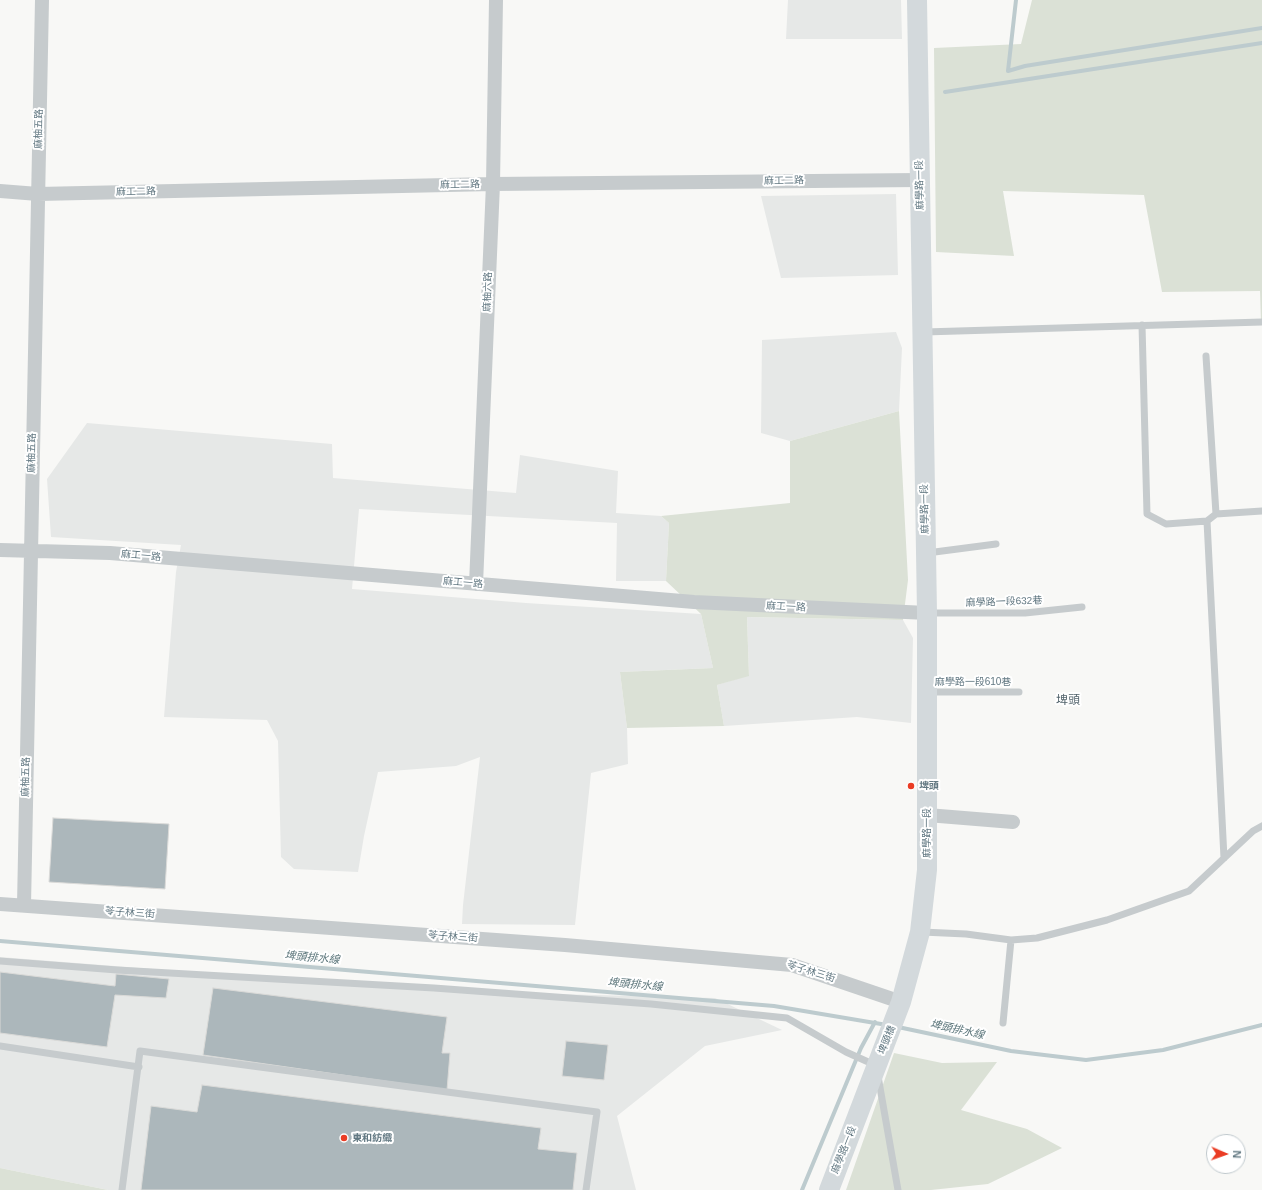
<!DOCTYPE html>
<html>
<head>
<meta charset="utf-8">
<style>
  body { margin:0 }
  #map { position:relative; width:1262px; height:1190px; overflow:hidden; background:#f8f8f6; font-family:Helvetica,sans-serif }
  canvas { display:block }
  .north { position:absolute; left:1206px; top:1134px; width:40px; height:40px; box-sizing:border-box; background:#fff; border:1px solid #c0c9cd; border-radius:50%; rotate:92deg; font-size:11px; font-weight:700; line-height:16px; text-align:center; color:#627882 }
  .north::after { content:''; display:block; margin:auto; width:14px; height:18px; background:#ea3c24; clip-path:polygon(50% 0,100% 100%,50% 72%,0 100%) }
</style>
</head>
<body>
<div id="map">
<canvas width="1262" height="1190"></canvas>
<div class="north">N</div>
</div>
<script>
const ctx = document.querySelector('canvas').getContext('2d');
ctx.lineJoin = 'round';
function fillPath(path, color) { ctx.fillStyle = color; ctx.fill(path, 'evenodd'); }
const poly = rows => new Path2D(rows.map(r => 'M' + r).join(''));
function stroke(path, color, width, dash) { ctx.strokeStyle = color; ctx.lineWidth = width; ctx.lineCap = dash ? 'butt' : 'round'; ctx.setLineDash(dash || []); ctx.stroke(path); }
function label(font, color, halo, rows, align = 'center') {
  ctx.font = font + ' Helvetica,"Noto Sans TC",sans-serif'; ctx.lineWidth = 4; ctx.setLineDash([]); ctx.textBaseline = 'middle'; ctx.strokeStyle = halo; ctx.fillStyle = color; for (const [text, x, y, turn = 0] of rows) {
    ctx.save(); ctx.translate(x, y); ctx.rotate((+turn || 0) * Math.PI / 180); ctx.textAlign = isNaN(turn) ? turn : align; if (halo) ctx.strokeText(text, 0, 0); ctx.fillText(text, 0, 0); ctx.restore();
  }
}
const built = poly([
  [788,0,901,0,902,39,786,39],
  [896,194,898,275,781,278,761,196],
  [896,332,902,348,899,411,790,441,761,433,762,340],
  [87,423,332,444,333,478,516,493,520,455,618,471,616,513,661,516,669,523,666,581,616,581,617,523,359,509,352,589,526,603,701,614,713,668,620,672,627,728,628,764,591,773,575,925,462,924,463,905,480,757,456,766,378,772,364,836,358,872,294,869,281,857,278,741,267,720,164,717,176,572,181,545,51,537,47,479],
  [747,617,903,620,913,638,911,723,857,717,724,726,717,685,749,675],
  [0,957,433,991,715,998,782,1030,705,1046,617,1116,636,1190,108,1190,0,1168]
]);
const green = poly([
  [1032,0,1262,0,1262,323,1261,323,1260,291,1162,292,1144,195,1003,191,1014,256,936,252,934,48,1021,44],
  [899,411,908,580,903,620,747,617,749,676,717,685,724,726,627,728,620,672,713,668,701,614,666,581,669,523,661,516,790,503,790,441],
  [894,1053,942,1063,997,1062,961,1110,1027,1129,1062,1148,988,1184,931,1190,846,1190],
  [0,1168,108,1190,0,1190]
]);
const stream = poly([
  [1016,0,1008,71,1025,66,1262,28],
  [945,92,1262,43],
  [0,941,774,1006,887,1025],
  [898,1027,1011,1051,1086,1060,1163,1050,1262,1025],
  [802,1190,861,1048,875,1022]
]);
const building = poly([
  [53,818,169,824,165,889,49,882,53,818],
  [0,972,115,986,116,974,169,979,166,998,115,995,107,1047,0,1033,0,972],
  [213,988,447,1017,442,1053,450,1053,447,1090,203,1055,213,988],
  [566,1041,608,1045,604,1080,562,1076,566,1041],
  [202,1085,541,1128,538,1149,577,1153,573,1190,141,1190,151,1106,197,1112,202,1085]
]);
const service = poly([
  [1142,325,1147,514,1166,524,1207,521],
  [924,332,1262,322],
  [1206,356,1216,514],
  [927,553,996,544],
  [929,613,1025,613,1082,607],
  [927,692,1019,692],
  [1224,858,1207,521,1216,514,1262,511],
  [922,932,966,934,1011,940,1037,938,1107,920,1189,891,1253,831,1262,826],
  [0,961,117,970,434,988,651,1004,787,1018,846,1052,875,1065],
  [1003,1023,1011,940],
  [0,1046,139,1067],
  [878,1076,898,1190],
  [122,1190,140,1051,597,1112,586,1190]
]);
const minor = poly([
  [0,191,38,194,493,184,919,180],
  [0,550,110,553,694,602,927,613],
  [476,584,493,184,496,0],
  [927,815,1013,822],
  [0,904,565,945,792,965,901,1002],
  [24,905,42,0]
]);
const secondary = poly([
  [829,1190,901,1002,920,932,927,870,927,613,917,0]
]);
const markers = [
  [911,786,4,"#ea3c24"],
  [344,1138,4,"#ea3c24"]
];
const streetNames = [
  ["麻柚五路",39,129,-89],
  ["麻工二路",784,181,-1],
  ["麻工二路",460,185,-1],
  ["麻學路一段",920,185,-91],
  ["麻工二路",136,192,-1],
  ["麻柚六路",488,292,-88],
  ["麻柚五路",32,453,-89],
  ["麻學路一段",925,509,-91],
  ["麻工一路",141,556,5],
  ["麻工一路",463,583,5],
  ["麻學路一段632巷",1004,602,-2],
  ["麻工一路",786,607,3],
  ["麻學路一段610巷",973,682],
  ["麻柚五路",26,777,-89],
  ["麻學路一段",927,833,-90],
  ["苓子林三街",130,913,4],
  ["苓子林三街",453,937,4],
  ["苓子林三街",811,972,17],
  ["埤頭橋",887,1040,-68],
  ["麻學路一段",844,1150,-68]
];
const poiNames = [
  ["埤頭",919,786],
  ["東和紡織",352,1138]
];
const waterNames = [
  ["埤頭排水線",312,958,5],
  ["埤頭排水線",635,985,5],
  ["埤頭排水線",957,1030,12]
];
const quarterNames = [
  ["埤頭",1068,701]
];
fillPath(built, '#e6e8e7');
fillPath(green, '#dbe1d6');
stroke(stream, '#bdcbce', 4);
fillPath(building, '#acb7bb');
stroke(building, '#dadad8', 1);
stroke(service, '#c6cbcd', 7);
stroke(minor, '#c6cbcd', 14);
stroke(secondary, '#d3d9dc', 20);
for (const [x, y, r, color] of markers) { const dot = new Path2D(); dot.arc(x, y, r, 0, 2 * Math.PI); ctx.fillStyle = color; ctx.fill(dot); stroke(dot, '#fff', 1.5); }
label('10px', '#627882', '#fff', streetNames);
label('bold 10px', '#627882', '#fff', poiNames, 'left');
label('italic 11px', '#5d777c', '#fff', waterNames);
label('12px', '#54656d', '#fff', quarterNames);
</script>
</body>
</html>
